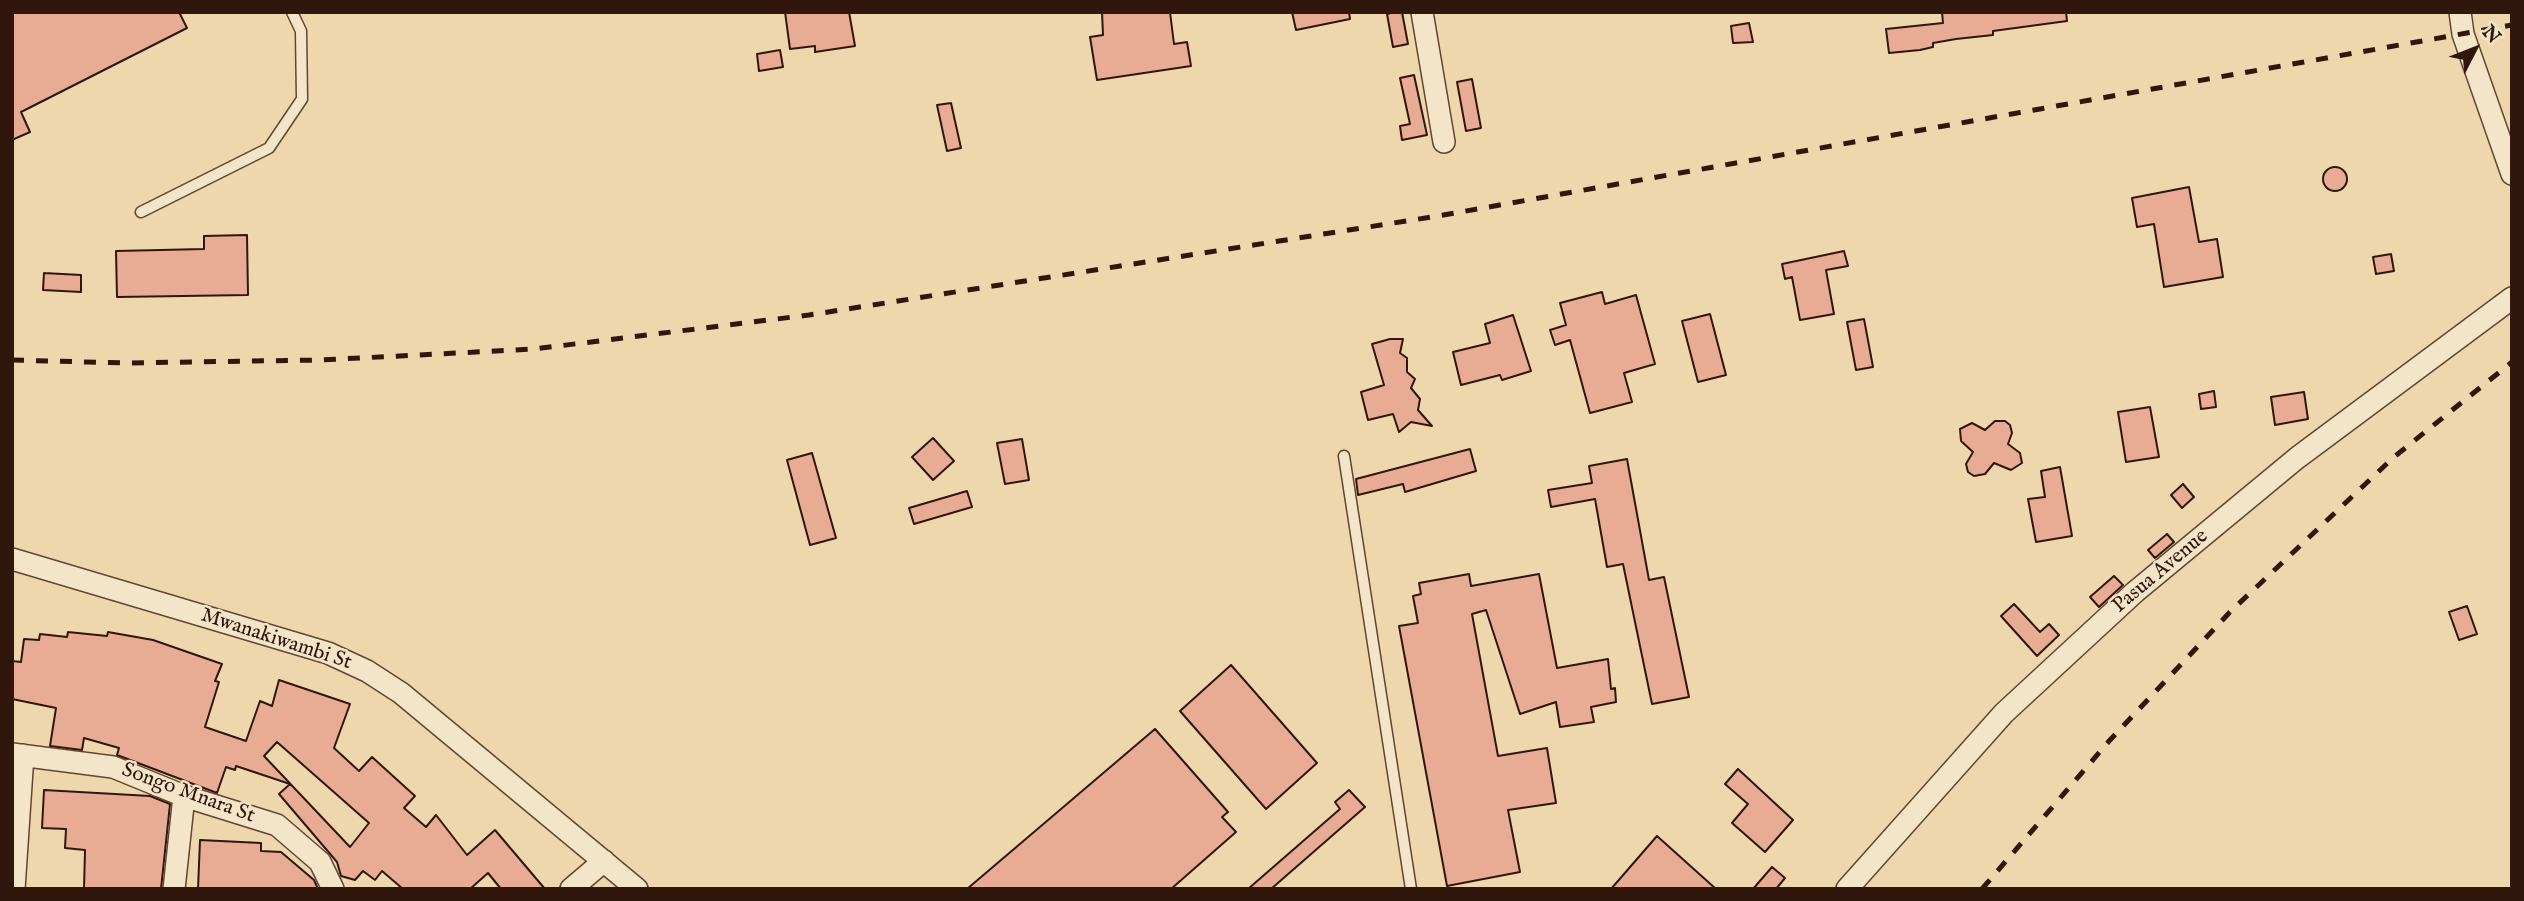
<!DOCTYPE html>
<html>
<head>
<meta charset="utf-8">
<style>
  body { margin:0 }
  #map { position:relative; width:2524px; height:901px; overflow:hidden; background:#eed7ac; font-family:"IM FELL English",serif }
  canvas { display:block }
  .frame { position:absolute; inset:0; border:14px solid #31160b; pointer-events:none }
  .north { position:absolute; left:2440px; top:14px; width:70px; height:70px; -webkit-text-stroke:5px #f4e5c9; paint-order:stroke; rotate:48deg; font-size:19px; font-weight:700; line-height:28px; text-align:center; color:#31160b }
  .north::after { content:''; display:block; margin:auto; width:24px; height:32px; background:#31160b; clip-path:polygon(50% 0,100% 100%,50% 72%,0 100%) }
</style>
</head>
<body>
<div id="map">
<canvas width="2524" height="901"></canvas>
<div class="frame"></div>
<div class="north">N</div>
</div>
<script>
const ctx = document.querySelector('canvas').getContext('2d');
ctx.lineJoin = 'round';
function fillPath(path, color) { ctx.fillStyle = color; ctx.fill(path, 'evenodd'); }
const poly = rows => new Path2D(rows.map(r => 'M' + r).join(''));
function stroke(path, color, width, dash) { ctx.strokeStyle = color; ctx.lineWidth = width; ctx.lineCap = dash ? 'butt' : 'round'; ctx.setLineDash(dash || []); ctx.stroke(path); }
function label(font, color, halo, rows, align = 'center') {
  ctx.font = font + ' "IM FELL English",serif'; ctx.lineWidth = 5; ctx.setLineDash([]); ctx.textBaseline = 'middle'; ctx.strokeStyle = halo; ctx.fillStyle = color; for (const [text, x, y, turn = 0] of rows) {
    ctx.save(); ctx.translate(x, y); ctx.rotate((+turn || 0) * Math.PI / 180); ctx.textAlign = isNaN(turn) ? turn : align; if (halo) ctx.strokeText(text, 0, 0); ctx.fillText(text, 0, 0); ctx.restore();
  }
}
const building = poly([
  [12,12,179,12,187,28,21,112,30,132,12,140,12,12],
  [785,12,849,12,855,46,815,52,815,46,790,49,785,12],
  [1102,12,1170,12,1174,44,1187,42,1191,66,1097,80,1090,37,1103,35,1102,12],
  [1292,12,1349,12,1350,19,1296,30,1292,12],
  [1395,12,1402,12,1408,44,1393,47,1387,14,1395,12],
  [1942,12,2066,12,2067,21,1993,31,1993,35,1956,39,1933,43,1933,47,1920,50,1889,53,1886,29,1943,23,1942,12],
  [1749,23,1753,42,1733,43,1731,26,1749,23],
  [780,50,783,67,759,71,757,54,780,50],
  [1414,75,1427,135,1402,140,1400,126,1410,124,1400,78,1414,75],
  [1472,79,1481,128,1466,131,1457,82,1472,79],
  [951,103,961,148,947,151,937,105,951,103],
  '2323 179a12 12 0 1 1 24 0a12 12 0 1 1-24 0Z',
  [2189,187,2199,242,2217,239,2223,277,2164,287,2154,224,2137,227,2132,198,2189,187],
  [247,235,248,295,117,297,116,251,204,249,204,236,247,235],
  [1844,251,1848,266,1826,270,1834,314,1800,320,1792,277,1785,279,1782,264,1844,251],
  [2391,254,2394,271,2376,274,2373,257,2391,254],
  [44,273,81,275,81,292,43,290,44,273],
  [1602,292,1605,304,1636,295,1655,364,1624,373,1632,402,1590,413,1570,340,1555,345,1550,330,1566,325,1560,303,1602,292],
  [1710,314,1726,375,1698,382,1682,321,1710,314],
  [1513,315,1531,371,1502,380,1500,375,1461,385,1453,352,1490,343,1485,324,1513,315],
  [1864,319,1873,367,1856,370,1847,322,1864,319],
  [1390,339,1403,339,1400,353,1407,358,1407,372,1415,379,1411,388,1420,399,1418,410,1432,426,1411,422,1399,432,1393,414,1368,420,1361,392,1384,385,1372,344,1390,339],
  [2214,391,2216,407,2201,409,2199,394,2214,391],
  [2304,392,2308,419,2275,425,2271,397,2304,392],
  [2150,407,2159,457,2126,462,2118,412,2150,407],
  [1995,421,2005,421,2010,425,2012,433,2008,444,2020,453,2022,463,2011,470,1994,463,1985,474,1974,476,1968,472,1966,464,1973,452,1961,441,1960,429,1972,423,1985,430,1995,421],
  [933,438,954,461,933,480,912,457,933,438],
  [1022,439,1029,480,1005,484,997,443,1022,439],
  [1470,449,1476,471,1405,492,1403,484,1358,495,1356,479,1470,449],
  [812,453,836,538,810,545,787,460,812,453],
  [1627,459,1649,580,1664,577,1689,697,1652,704,1623,564,1607,567,1595,499,1551,507,1548,490,1592,483,1589,466,1627,459],
  [2060,467,2072,536,2036,542,2028,499,2045,497,2041,471,2060,467],
  [2183,484,2194,497,2182,508,2171,495,2183,484],
  [967,491,972,507,914,524,909,508,967,491],
  [2167,534,2174,542,2155,558,2148,550,2167,534],
  [1469,574,1471,586,1539,574,1557,668,1608,659,1611,689,1615,688,1616,702,1591,707,1594,722,1560,727,1556,702,1520,714,1486,610,1472,614,1498,756,1547,748,1556,803,1508,810,1520,872,1447,886,1399,626,1418,623,1413,596,1421,594,1419,583,1469,574],
  [2114,576,2123,585,2099,607,2090,597,2114,576],
  [2014,604,2040,632,2049,624,2059,635,2037,656,2001,616,2014,604],
  [2467,606,2477,634,2459,640,2449,612,2467,606],
  [68,632,107,636,108,632,153,640,222,664,215,681,219,682,205,727,246,741,260,701,272,706,279,680,350,704,334,748,359,771,372,757,415,796,404,808,426,827,436,815,467,855,495,830,545,889,501,889,488,873,470,889,403,889,382,871,375,880,363,871,355,880,341,876,337,862,279,794,290,784,236,766,235,770,226,767,217,793,117,755,119,748,84,738,82,750,50,746,56,708,12,699,12,661,21,662,24,639,39,640,40,634,67,637,68,632],
  [277,742,369,823,350,847,264,756,277,742],
  [1231,665,1317,763,1266,809,1180,711,1231,665],
  [1155,729,1228,812,1222,817,1236,832,1171,889,967,889,1155,729],
  [1738,769,1793,820,1765,852,1732,823,1748,804,1725,784,1738,769],
  [44,790,150,796,170,804,161,889,84,889,85,850,65,848,66,829,42,828,44,790],
  [1349,790,1365,807,1271,889,1248,889,1340,809,1335,802,1349,790],
  [1657,836,1716,889,1611,889,1657,836],
  [200,840,261,843,261,851,281,852,314,880,318,889,198,889,200,840],
  [1772,867,1785,878,1776,889,1753,889,1772,867]
]);
const lane = poly([
  [141,212,269,148,302,99,301,31,292,12],
  [1344,456,1411,889]
]);
const street = poly([
  [1422,12,1444,142],
  [2460,12,2463,34,2512,174],
  [12,559,328,653,367,671,401,693,637,889],
  [12,754,113,767,184,796,277,825,320,862,333,889],
  [14,889,23,755],
  [174,889,184,796],
  [571,889,604,861],
  [1847,889,2004,713,2135,592,2297,458,2512,298]
]);
const rail = poly([
  [12,360,125,363,321,360,534,349,809,315,1438,216,2512,25],
  [1982,889,2110,740,2230,612,2394,457,2512,362]
]);
const streetNames = [
  ["Pasua Avenue",2161,572,-40],
  ["Mwanakiwambi St",276,640,18],
  ["Songo Mnara St",188,794,20]
];
fillPath(building, '#e8ac94');
stroke(building, '#31160b', 2);
stroke(lane, '#604633', 13);
stroke(street, '#604633', 24);
stroke(lane, '#f4e5c9', 10);
stroke(street, '#f4e5c9', 21);
stroke(rail, '#31160b', 5, [12, 12]);
label('21px', '#31160b', '#f4e5c9', streetNames);
</script>
</body>
</html>
